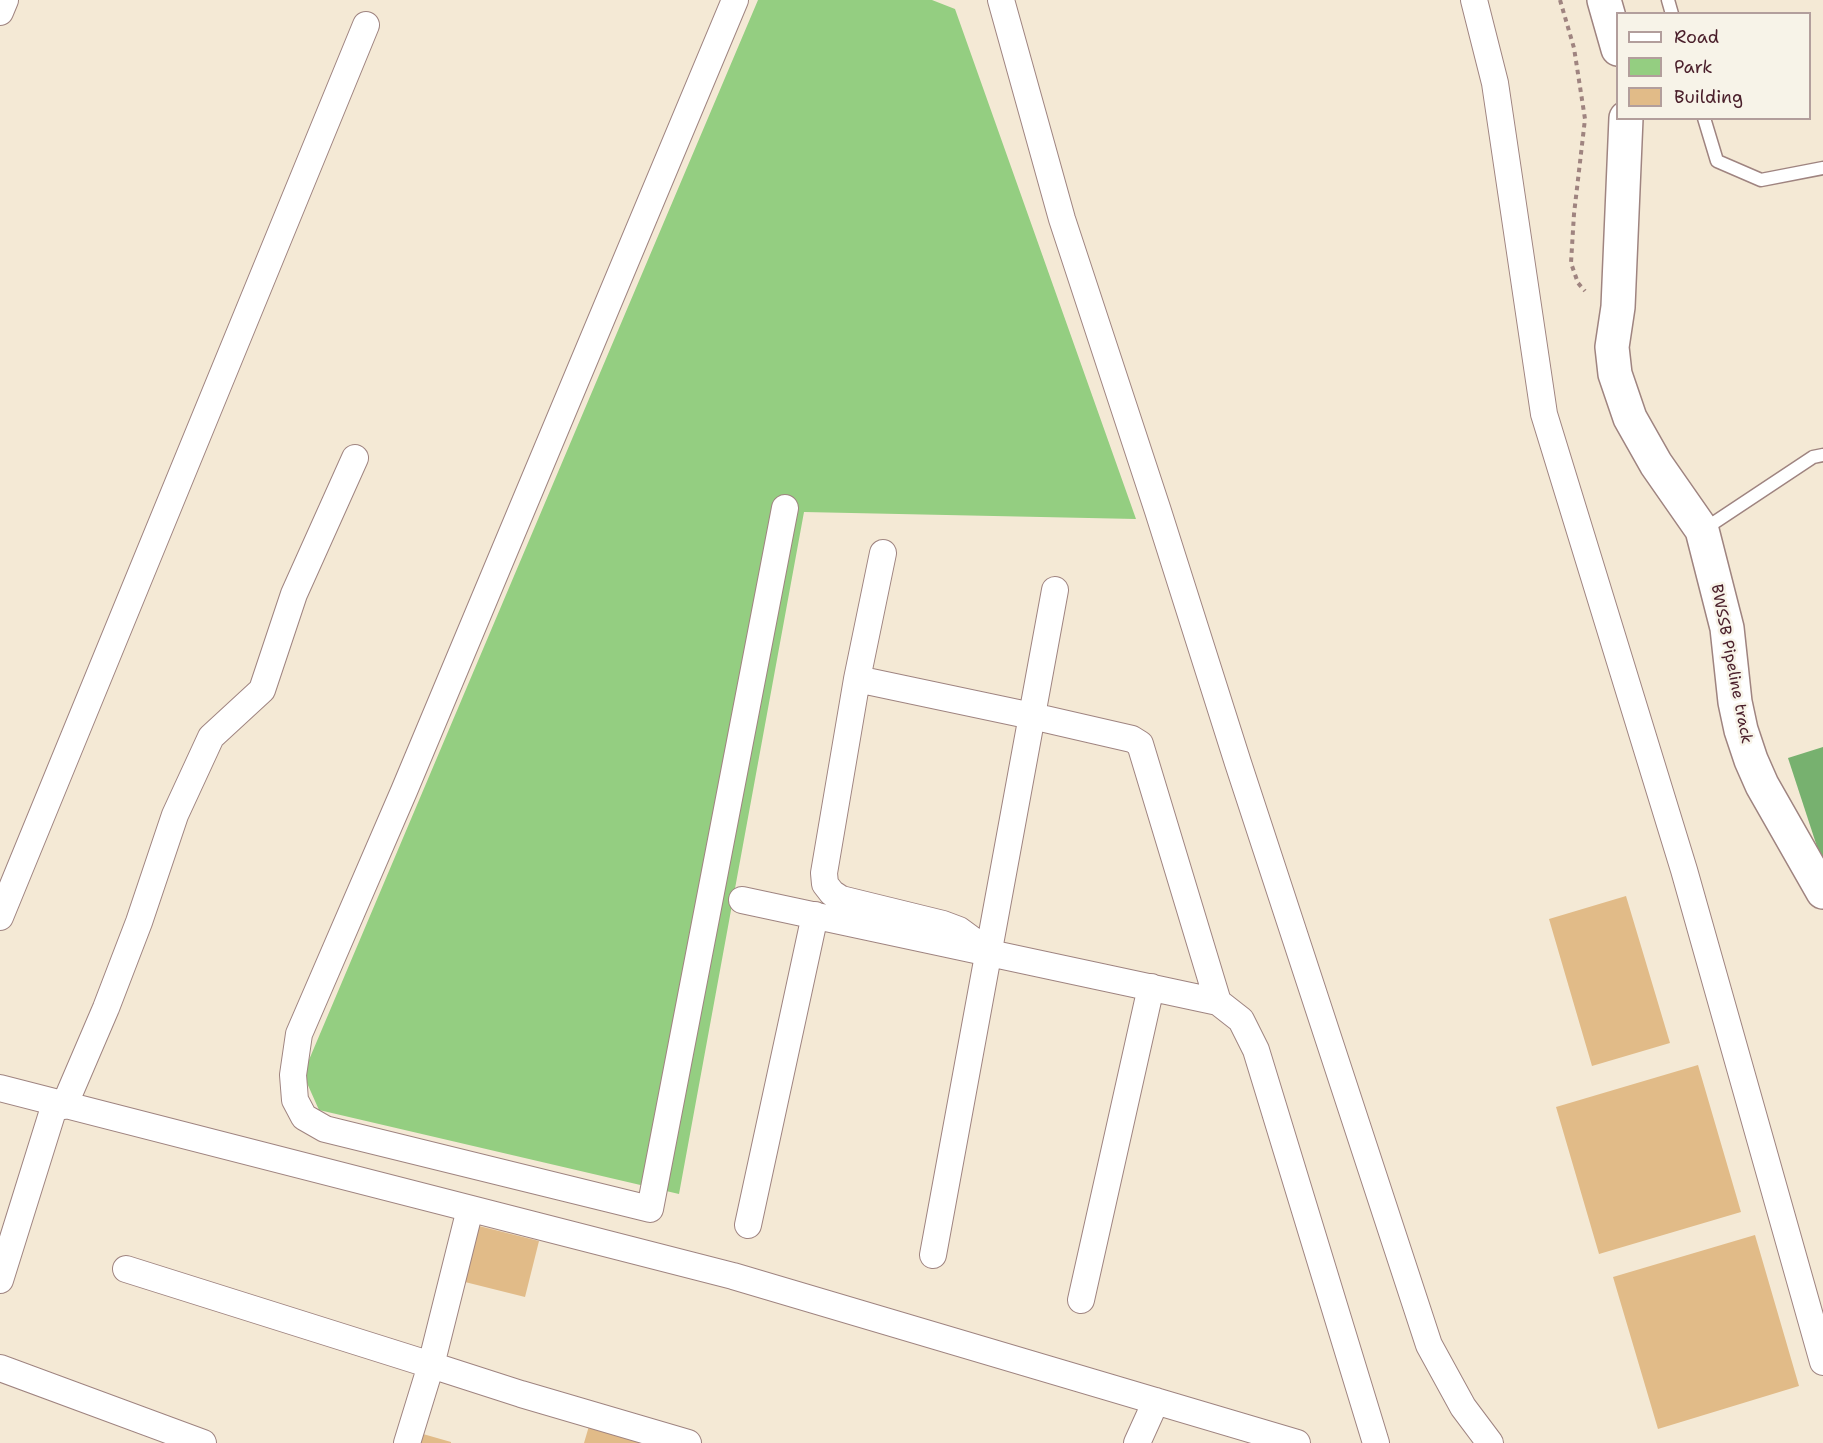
<!DOCTYPE html>
<html>
<head>
<meta charset="utf-8">
<style>
  body { margin:0 }
  #map { position:relative; width:1823px; height:1443px; overflow:hidden; background:#f4e9d5; font-family:"Shantell Sans",sans-serif }
  canvas { display:block }
  .legend { position:absolute; left:1616px; top:12px; width:195px; height:108px; box-sizing:border-box; background:#f7f3e8; border:2px solid #b29e9c; margin:0; padding:8px 10px; list-style:none; font-size:18px; color:#4a1f2b }
  .legend li { display:flex; align-items:center; gap:12px; height:30px }
  .legend b { width:30px; border:2px solid #b29e9c }
</style>
</head>
<body>
<div id="map">
<canvas width="1823" height="1443"></canvas>
<ul class="legend">
<li><b style="height:8px;background:#fff"></b>Road</li>
<li><b style="height:16px;background:#94ce81"></b>Park</li>
<li><b style="height:16px;background:#e1bb88"></b>Building</li>
</ul>
</div>
<script>
const ctx = document.querySelector('canvas').getContext('2d');
ctx.lineJoin = 'round';
function fillPath(path, color) { ctx.fillStyle = color; ctx.fill(path, 'evenodd'); }
const poly = rows => new Path2D(rows.map(r => 'M' + r).join(''));
function stroke(path, color, width, dash) { ctx.strokeStyle = color; ctx.lineWidth = width; ctx.lineCap = dash ? 'butt' : 'round'; ctx.setLineDash(dash || []); ctx.stroke(path); }
function label(font, color, halo, rows, align = 'center') {
  ctx.font = font + ' "Shantell Sans",sans-serif'; ctx.lineWidth = 5; ctx.setLineDash([]); ctx.textBaseline = 'middle'; ctx.strokeStyle = halo; ctx.fillStyle = color; for (const [text, x, y, turn = 0] of rows) {
    ctx.save(); ctx.translate(x, y); ctx.rotate((+turn || 0) * Math.PI / 180); ctx.textAlign = isNaN(turn) ? turn : align; if (halo) ctx.strokeText(text, 0, 0); ctx.fillText(text, 0, 0); ctx.restore();
  }
}
const green = poly([
  [758,0,932,0,955,9,1136,519,804,512,679,1194,319,1110,303,1074]
]);
const forest = poly([
  [1823,747,1823,865,1788,758]
]);
const building = poly([
  [1626,896,1670,1043,1592,1066,1549,919],
  [1698,1065,1741,1212,1599,1254,1556,1107],
  [479,1226,539,1241,525,1297,465,1282],
  [1755,1235,1799,1386,1658,1429,1613,1277],
  [589,1426,644,1443,584,1443],
  [416,1432,451,1442,451,1443,413,1443]
]);
const path = poly([
  [1560,0,1574,48,1585,119,1574,214,1571,263,1578,283,1585,291]
]);
const lane = poly([
  [1668,0,1672,14],
  [1704,118,1717,161,1761,180,1823,168],
  [1703,530,1813,457,1823,455]
]);
const street = poly([
  [735,0,404,791,299,1034,293,1075,295,1100,304,1117,325,1129,650,1209,785,508],
  [1001,0,1062,219,1158,511,1238,763,1429,1345,1463,1407,1490,1443],
  [1474,0,1495,83,1544,414,1684,870,1823,1362],
  [0,12,5,0],
  [883,553,857,679,824,873,825,884,832,893,841,899,943,924,959,930,989,952],
  [857,679,1032,716,1132,739,1140,744,1218,1002,1241,1020,1256,1050,1376,1443],
  [742,900,1218,1002],
  [0,917,366,25],
  [0,1088,733,1276,1297,1443],
  [64,1106,106,1008,139,922,175,815,211,737,262,690,294,594,355,458],
  [748,1225,815,915],
  [933,1255,1055,590],
  [126,1269,431,1365,470,1209],
  [0,1280,55,1104],
  [1081,1300,1151,987],
  [0,1368,203,1443],
  [407,1443,431,1365,521,1394,688,1443],
  [1137,1443,1156,1401]
]);
const secondary = poly([
  [1604,0,1618,49],
  [1626,118,1618,307,1612,347,1615,374,1630,418,1656,464,1702,530,1727,628,1735,702,1741,730,1751,760,1762,785,1823,892]
]);
const streetNames = [
  ["BWSSB Pipeline track",1731,664,79]
];
fillPath(green, '#94ce81');
fillPath(forest, '#77b16f');
fillPath(building, '#e1bb88');
stroke(lane, '#9f8480', 15);
stroke(street, '#9f8480', 28);
stroke(secondary, '#9f8480', 36);
stroke(path, '#9f8480', 4, [4.5, 4.5]);
stroke(lane, '#fff', 12);
stroke(street, '#fff', 26);
stroke(secondary, '#fff', 33);
label('16px', '#4a1f2b', '#f7f3e8', streetNames);
</script>
</body>
</html>
